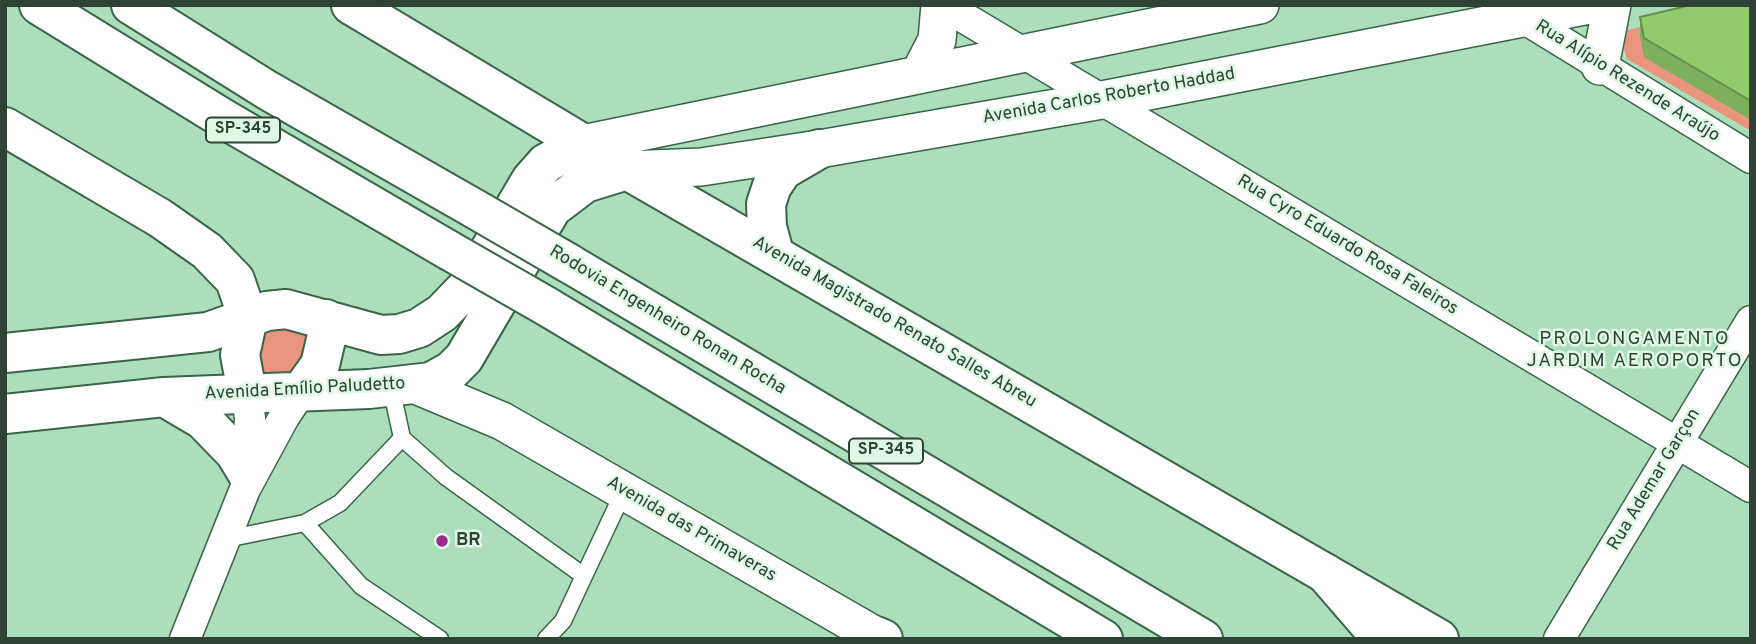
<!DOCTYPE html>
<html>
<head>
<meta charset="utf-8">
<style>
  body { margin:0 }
  #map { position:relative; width:1756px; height:644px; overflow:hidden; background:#addebb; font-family:Overpass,sans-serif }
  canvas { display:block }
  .frame { position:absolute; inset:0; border:7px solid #2e4335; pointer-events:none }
</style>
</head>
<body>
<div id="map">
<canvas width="1756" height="644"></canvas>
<div class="frame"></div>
</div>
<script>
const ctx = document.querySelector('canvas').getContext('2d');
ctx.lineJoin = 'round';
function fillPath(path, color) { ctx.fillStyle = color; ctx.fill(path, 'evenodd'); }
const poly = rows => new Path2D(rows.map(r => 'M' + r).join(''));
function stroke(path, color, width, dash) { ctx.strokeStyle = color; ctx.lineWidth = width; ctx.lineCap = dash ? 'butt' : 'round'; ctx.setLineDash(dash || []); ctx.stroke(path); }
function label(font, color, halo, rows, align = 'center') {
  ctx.font = font + ' Overpass,sans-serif'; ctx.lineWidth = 5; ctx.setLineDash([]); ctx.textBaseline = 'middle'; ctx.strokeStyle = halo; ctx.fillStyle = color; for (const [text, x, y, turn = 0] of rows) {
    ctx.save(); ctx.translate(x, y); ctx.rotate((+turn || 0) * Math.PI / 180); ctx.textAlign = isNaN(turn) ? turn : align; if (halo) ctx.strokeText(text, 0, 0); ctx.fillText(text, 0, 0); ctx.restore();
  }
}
const green = poly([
  [1734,5,1751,5,1751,131,1627,59,1619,32],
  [275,324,305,331,315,349,286,384,260,372,259,336]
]);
const service = poly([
  [402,438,446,477,584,576,563,621,546,639],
  [305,523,361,586,440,639],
  [226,539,305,523,340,503,402,438,391,387],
  [584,576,624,491]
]);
const minor = poly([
  [943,5,1751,487],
  [1512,11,1751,158],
  [247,475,250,419,247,392],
  [185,639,245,489,284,417,302,390],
  [1559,639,1751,321]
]);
const tertiary = poly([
  [1600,66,1612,5],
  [920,73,937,40,940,5],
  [582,144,1260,5],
  [627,170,701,167,819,149,1102,100,1589,5],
  [416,385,502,421,881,639]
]);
const secondary = poly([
  [351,5,627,170,1439,639],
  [774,253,767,227,766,204,772,186,783,170,819,149],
  [5,353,208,332,267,311,286,309,381,335,399,334,419,328,442,313,469,285,531,180,546,163,582,144],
  [302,390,320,365,327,335,326,319],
  [247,392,240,355,248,318],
  [164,397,203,420,235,453,247,473],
  [5,414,164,397,369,389,431,382,451,371,464,358,552,208,585,183,627,170]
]);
const motorway = poly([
  [39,5,224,119,450,251],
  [131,5,267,90,475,209],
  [5,127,160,218,207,251,235,280,248,318],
  [570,264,1203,639],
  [546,306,1103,639],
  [1325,573,1382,639],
  [876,636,883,639]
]);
const motorwayBridge = poly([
  [475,209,570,264],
  [450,251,546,306]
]);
const wall = poly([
  [1751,5,1751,120,1644,57,1640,36,1640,17]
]);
const building = poly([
  [1691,5,1751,5,1751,101,1644,38,1640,17,1691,5]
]);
const markers = [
  [442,541,7,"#9a2b8a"]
];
const shields = [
  [243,130,74],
  [886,451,74]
];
const shieldNames = [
  ["SP-345",243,130],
  ["SP-345",886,451]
];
const streetNames = [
  ["Rua Alípio Rezende Araújo",1627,82,32],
  ["Avenida Carlos Roberto Haddad",1109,97,-10],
  ["Rua Cyro Eduardo Rosa Faleiros",1347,246,31],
  ["Rodovia Engenheiro Ronan Rocha",667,321,31],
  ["Avenida Magistrado Renato Salles Abreu",894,323,30],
  ["Avenida Emílio Paludetto",305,390,-3],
  ["Rua Ademar Garçon",1655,480,-59],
  ["Avenida das Primaveras",691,530,30]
];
const poiNames = [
  ["BR",456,541]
];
const neighbourhoodNames = [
  ["PROLONGAMENTO",1635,340],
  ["JARDIM AEROPORTO",1635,362]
];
fillPath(green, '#e9947f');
stroke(service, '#386548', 19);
stroke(minor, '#386548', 33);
stroke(tertiary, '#386548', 40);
stroke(secondary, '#386548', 42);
stroke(motorway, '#386548', 42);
stroke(service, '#fff', 16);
stroke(minor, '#fff', 30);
stroke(tertiary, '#fff', 37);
stroke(secondary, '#fff', 38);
stroke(motorway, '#fff', 38);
stroke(motorwayBridge, '#386548', 42, []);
stroke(motorwayBridge, '#fff', 38);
fillPath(wall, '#7daf5d');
fillPath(building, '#91cb6c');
stroke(building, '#668e4c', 2);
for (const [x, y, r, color] of markers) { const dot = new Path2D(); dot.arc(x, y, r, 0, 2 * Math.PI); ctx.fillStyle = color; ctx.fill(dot); stroke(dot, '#dff8e6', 2.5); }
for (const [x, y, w] of shields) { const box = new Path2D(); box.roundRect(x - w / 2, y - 12.5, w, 25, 5); ctx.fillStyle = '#dff8e6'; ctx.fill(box); stroke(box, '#2e4335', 2); }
label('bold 16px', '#2e4335', null, shieldNames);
label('18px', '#2e4335', '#dff8e6', streetNames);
label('bold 18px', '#2e4335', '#dff8e6', poiNames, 'left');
ctx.letterSpacing = '2px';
label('19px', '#2e4335', '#dff8e6', neighbourhoodNames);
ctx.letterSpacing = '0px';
</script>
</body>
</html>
